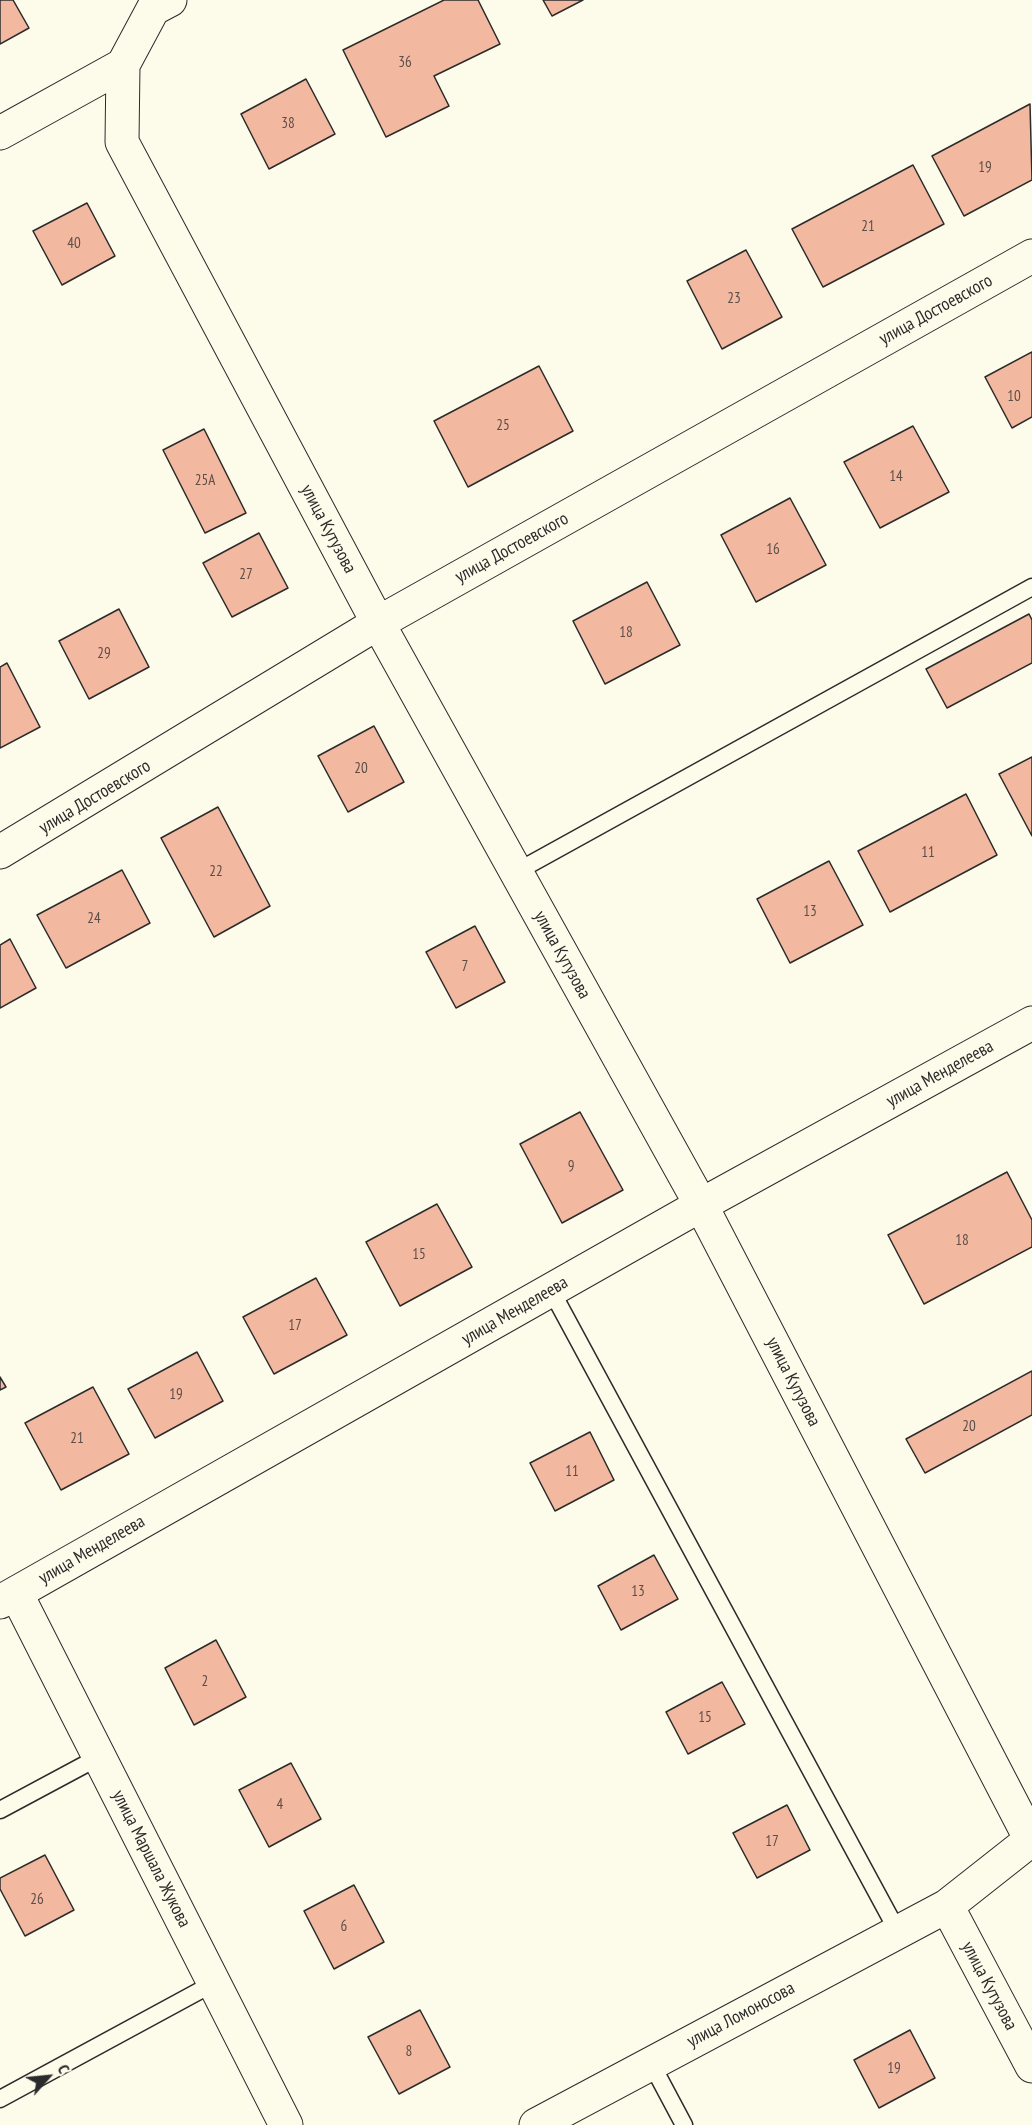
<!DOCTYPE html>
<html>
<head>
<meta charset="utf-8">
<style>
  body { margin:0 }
  #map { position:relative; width:1032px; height:2125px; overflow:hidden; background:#fdfbea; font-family:"PT Sans Narrow",sans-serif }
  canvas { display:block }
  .north { position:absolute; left:18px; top:2047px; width:60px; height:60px; -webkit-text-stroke:4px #fdfbea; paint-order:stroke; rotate:63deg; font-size:16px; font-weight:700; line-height:24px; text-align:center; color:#2b2b2b }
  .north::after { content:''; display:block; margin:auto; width:21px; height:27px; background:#2b2b2b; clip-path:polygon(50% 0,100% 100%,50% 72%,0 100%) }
</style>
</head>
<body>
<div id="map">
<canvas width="1032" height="2125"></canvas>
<div class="north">С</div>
</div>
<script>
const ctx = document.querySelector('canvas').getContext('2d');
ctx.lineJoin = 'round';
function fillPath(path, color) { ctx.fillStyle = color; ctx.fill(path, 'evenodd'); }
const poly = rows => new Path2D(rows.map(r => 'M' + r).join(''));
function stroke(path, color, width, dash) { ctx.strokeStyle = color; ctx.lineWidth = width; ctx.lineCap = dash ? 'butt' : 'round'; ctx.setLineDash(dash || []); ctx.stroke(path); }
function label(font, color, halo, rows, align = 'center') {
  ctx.font = font + ' "PT Sans Narrow",sans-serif'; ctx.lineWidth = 4.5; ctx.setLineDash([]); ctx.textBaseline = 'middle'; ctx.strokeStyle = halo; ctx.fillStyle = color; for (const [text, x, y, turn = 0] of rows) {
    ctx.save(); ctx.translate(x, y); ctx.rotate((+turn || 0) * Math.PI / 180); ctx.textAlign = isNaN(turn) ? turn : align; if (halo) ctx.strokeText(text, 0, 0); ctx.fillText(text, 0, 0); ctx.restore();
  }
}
const building = poly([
  [0,0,13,0,29,28,0,44,0,0],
  [444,0,478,0,500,44,434,76,449,106,386,137,343,50,444,0],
  [543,0,583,0,552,16,543,0],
  [306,79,335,134,269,169,241,114,306,79],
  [1030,104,1032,180,964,216,932,156,1030,104],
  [913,165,944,224,823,287,792,229,913,165],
  [87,203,115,256,62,285,33,231,87,203],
  [746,250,782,317,722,349,687,281,746,250],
  [1032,352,1032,417,1012,428,985,377,1032,352],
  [539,366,573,431,468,487,434,421,539,366],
  [913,426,949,492,880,528,844,462,913,426],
  [204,429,246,513,205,533,163,450,204,429],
  [790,498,826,565,756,602,721,535,790,498],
  [259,533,288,588,232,617,203,563,259,533],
  [647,582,680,645,605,684,573,621,647,582],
  [119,609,149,667,89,699,59,641,119,609],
  [1029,614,1032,620,1032,663,947,708,926,669,1029,614],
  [7,663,40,727,0,748,0,667,7,663],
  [374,726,404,782,348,812,318,756,374,726],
  [1032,757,1032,836,999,774,1032,757],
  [966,794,997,855,890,912,858,851,966,794],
  [218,807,270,906,214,937,161,838,218,807],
  [829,861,863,925,790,963,757,899,829,861],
  [122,870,150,923,66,968,37,915,122,870],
  [475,926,505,982,456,1008,426,952,475,926],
  [10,939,36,988,0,1008,0,945,10,939],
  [580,1112,623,1190,562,1223,520,1144,580,1112],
  [1007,1172,1032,1220,1032,1247,924,1304,888,1235,1007,1172],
  [437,1204,472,1267,400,1306,366,1242,437,1204],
  [316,1278,347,1335,274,1374,243,1317,316,1278],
  [197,1352,223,1401,155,1438,128,1389,197,1352],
  [1032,1371,1032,1415,925,1473,906,1439,1032,1371],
  [0,1377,6,1387,0,1390,0,1377],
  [93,1387,129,1454,61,1490,25,1423,93,1387],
  [590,1432,614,1480,555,1511,530,1463,590,1432],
  [654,1555,678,1599,621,1630,598,1586,654,1555],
  [216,1640,246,1697,194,1725,165,1668,216,1640],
  [722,1682,745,1724,688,1754,666,1712,722,1682],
  [291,1763,321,1819,269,1847,239,1790,291,1763],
  [787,1805,810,1850,757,1878,733,1833,787,1805],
  [45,1855,74,1910,25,1936,0,1889,0,1878,45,1855],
  [354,1885,384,1942,334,1969,304,1911,354,1885],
  [420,2010,450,2067,399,2094,368,2037,420,2010],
  [910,2030,935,2078,879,2108,854,2060,910,2030]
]);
const lane = poly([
  [516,872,1032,587],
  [551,1290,898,1932],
  [0,1810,99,1757],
  [651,2063,684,2125],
  [0,2099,214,1983]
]);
const street = poly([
  [123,65,122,142,378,623,701,1205,1031,1840],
  [0,133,123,65,153,9,170,0],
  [0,852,378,623,1032,256],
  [16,1593,286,2125],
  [0,1602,701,1205,1032,1023],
  [947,1906,1032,2066],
  [536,2125,947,1906,1032,1839]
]);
const numberNames = [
  ["36",405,63],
  ["38",288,124],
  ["19",985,168],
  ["21",868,227],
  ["40",74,244],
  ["23",734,299],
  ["10",1014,397],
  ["25",503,426],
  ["14",896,477],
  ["25А",205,481],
  ["16",773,550],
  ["27",246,575],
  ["18",626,633],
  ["29",104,654],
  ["20",361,769],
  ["11",928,853],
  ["22",216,872],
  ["13",810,912],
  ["24",94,919],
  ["7",465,967],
  ["9",571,1167],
  ["18",962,1241],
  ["15",419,1255],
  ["17",295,1326],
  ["19",176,1395],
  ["20",969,1427],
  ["21",77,1439],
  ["11",572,1472],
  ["13",638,1592],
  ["2",205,1682],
  ["15",705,1718],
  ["4",280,1805],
  ["17",772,1842],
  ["26",37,1900],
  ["6",344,1927],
  ["8",409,2052],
  ["19",894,2069]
];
const streetNames = [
  ["улица Достоевского",936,310,-29],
  ["улица Кутузова",328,529,62],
  ["улица Достоевского",512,548,-29],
  ["улица Достоевского",95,797,-31],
  ["улица Кутузова",562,955,61],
  ["улица Менделеева",940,1074,-29],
  ["улица Менделеева",515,1311,-30],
  ["улица Кутузова",793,1382,63],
  ["улица Менделеева",92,1550,-30],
  ["улица Маршала Жукова",151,1859,63],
  ["улица Кутузова",989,1986,62],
  ["улица Ломоносова",741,2015,-28]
];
fillPath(building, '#f2b8a0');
stroke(building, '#2b2b2b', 1.5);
stroke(lane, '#2b2b2b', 19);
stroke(street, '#2b2b2b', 35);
stroke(lane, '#fdfbea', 16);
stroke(street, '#fdfbea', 33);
label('15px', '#5d4e48', null, numberNames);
label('18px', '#2b2b2b', '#fdfbea', streetNames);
</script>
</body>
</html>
